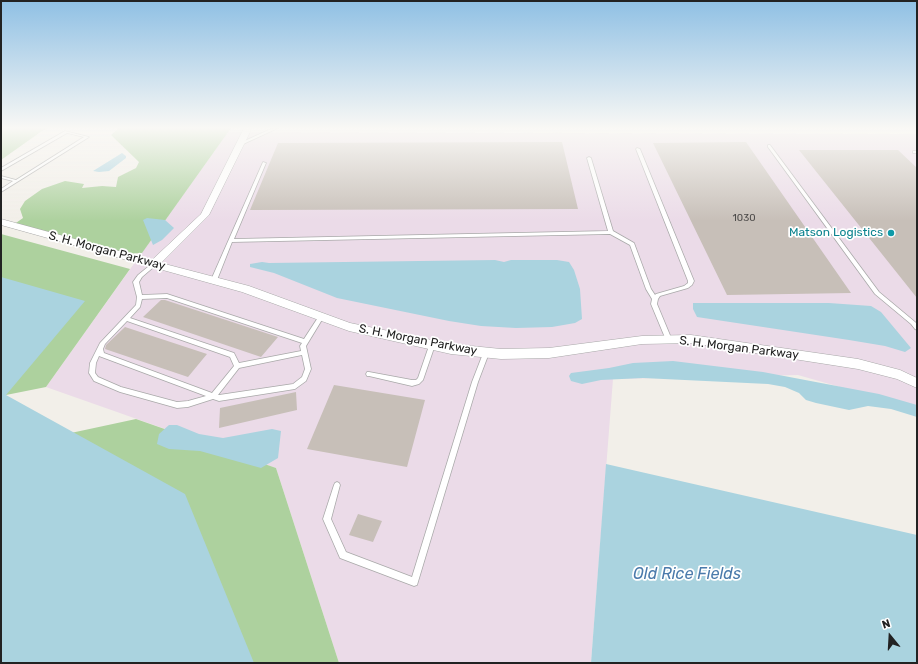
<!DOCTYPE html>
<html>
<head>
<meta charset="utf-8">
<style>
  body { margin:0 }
  #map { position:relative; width:918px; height:664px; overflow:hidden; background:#f2efe9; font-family:Rubik,sans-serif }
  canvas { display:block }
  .frame { position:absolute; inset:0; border:2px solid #222; pointer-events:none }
  .north { position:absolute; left:870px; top:616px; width:40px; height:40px; -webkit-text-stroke:3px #fff; paint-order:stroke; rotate:342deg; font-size:11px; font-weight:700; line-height:16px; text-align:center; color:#222 }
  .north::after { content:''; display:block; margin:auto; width:14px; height:18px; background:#222; clip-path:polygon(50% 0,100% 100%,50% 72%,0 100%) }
</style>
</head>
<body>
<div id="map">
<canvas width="918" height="664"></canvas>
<div class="frame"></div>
<div class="north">N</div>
</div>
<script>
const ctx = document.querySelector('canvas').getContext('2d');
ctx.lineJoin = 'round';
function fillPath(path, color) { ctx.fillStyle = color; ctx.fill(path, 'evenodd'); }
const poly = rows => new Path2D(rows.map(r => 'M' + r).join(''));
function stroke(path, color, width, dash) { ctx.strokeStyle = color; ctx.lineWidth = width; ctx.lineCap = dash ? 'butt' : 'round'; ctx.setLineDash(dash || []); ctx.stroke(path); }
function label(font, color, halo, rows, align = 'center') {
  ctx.font = font + ' Rubik,sans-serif'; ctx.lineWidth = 3.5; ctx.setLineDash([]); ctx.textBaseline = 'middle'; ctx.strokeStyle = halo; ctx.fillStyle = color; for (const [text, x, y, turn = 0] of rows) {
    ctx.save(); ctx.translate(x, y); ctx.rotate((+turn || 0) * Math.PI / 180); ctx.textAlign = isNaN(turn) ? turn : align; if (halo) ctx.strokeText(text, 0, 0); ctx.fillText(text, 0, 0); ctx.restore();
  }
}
const industrial = poly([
  [228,132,917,134,917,409,798,375,613,379,591,663,339,663,276,468,46,387]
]);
const forest = poly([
  [1,128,49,128,42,131,1,160],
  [119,128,231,128,142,253,119,254,13,225,23,218,20,209,25,201,42,189,65,181,84,184,82,188,102,186,116,187,118,177,136,168,139,162,111,135],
  [1,234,130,269,46,387,1,396],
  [136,419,276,468,339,663,1,663,1,448]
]);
const water = poly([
  [122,153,126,156,126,158,109,171,99,172,93,171],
  [147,218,165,220,174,228,162,240,153,245,143,220],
  [495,260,504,262,511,260,557,260,569,262,574,270,580,289,582,319,575,323,552,327,516,328,481,326,449,321,337,298,274,273,250,267,250,264,262,262,269,263],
  [1,277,85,301,6,395,185,494,254,663,1,663],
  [693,303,829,303,871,306,881,312,911,348,905,352,885,346,849,340,697,317,693,309],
  [673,361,763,372,879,394,917,405,917,417,891,409,868,406,849,410,816,403,806,400,799,393,785,387,768,384,643,378,601,380,582,384,571,381,569,376,571,373,609,368,633,363],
  [169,425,177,425,199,434,223,438,272,429,281,431,278,458,261,468,200,451,169,449,157,444,159,434],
  [606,464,917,535,917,663,591,663]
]);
const building = poly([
  [562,142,578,209,250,210,278,143],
  [746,142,851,293,727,295,653,143],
  [799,150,898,150,917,168,917,298],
  [161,300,165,300,278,337,261,357,143,317],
  [125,327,207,354,188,377,105,349,106,345],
  [334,385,425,400,407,467,307,449],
  [296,392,297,410,219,428,220,408],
  [358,514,382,521,373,542,349,535]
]);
const service = poly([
  [273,128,278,128,241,145,238,144,273,128],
  [65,131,89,137,1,192,1,189,13,181,1,178,1,176,16,180,84,137,67,133,1,171,1,168,65,131],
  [768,145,770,145,879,292,915,322,917,324,917,330,915,329,911,324,875,294,768,147,768,145],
  [637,148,640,149,694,281,692,285,688,288,660,296,658,299,657,304,672,340,671,342,667,342,666,340,651,304,652,299,646,289,630,245,610,234,232,242,217,280,214,282,211,280,263,162,266,163,234,239,608,231,587,158,589,157,591,158,613,231,634,243,651,289,655,295,656,294,684,286,688,283,688,281,636,149,637,148],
  [913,151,917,151,917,153,913,153,913,151],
  [154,262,156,263,156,265,142,277,139,282,142,295,167,294,304,339,319,316,323,316,324,317,323,318,306,346,311,369,306,381,295,389,219,401,213,399,188,407,177,408,120,392,94,381,89,373,90,363,100,343,136,305,137,297,133,282,138,275,154,262],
  [167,298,302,343,300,346,301,351,239,363,234,353,130,318,140,307,142,299,167,298],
  [127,321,230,357,234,366,212,393,104,353,103,349,105,344,127,321],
  [302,355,305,369,302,377,293,384,219,395,218,395,239,368,302,355],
  [99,356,206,396,188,401,177,402,121,387,98,377,95,373,96,363,99,356],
  [430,343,434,343,435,345,423,380,419,384,412,386,369,376,367,376,366,374,367,372,369,372,412,380,416,380,418,378,430,343],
  [484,351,488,351,489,353,478,382,417,585,414,586,340,558,323,519,334,485,335,483,337,482,339,483,340,485,331,519,346,552,412,577,472,382,484,351]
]);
const minor = poly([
  [244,128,252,128,209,215,161,263,249,286,350,323,451,344,501,349,549,348,642,336,691,335,858,359,900,370,917,378,917,388,897,379,858,369,691,343,642,344,549,358,501,359,451,354,349,331,242,292,1,225,1,219,152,260,201,214,244,128]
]);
const markers = [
  [891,233,4,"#0f9aa8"]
];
const numberNames = [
  ["1030",744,218]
];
const cultureNames = [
  ["Matson Logistics",883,233]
];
const streetNames = [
  ["S. H. Morgan Parkway",107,251,15],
  ["S. H. Morgan Parkway",418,340,11],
  ["S. H. Morgan Parkway",739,348,7]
];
const nearWaternames = [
  ["Old Rice Fields",687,574]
];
fillPath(industrial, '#ebdbe8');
fillPath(forest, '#add19e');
fillPath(water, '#aad3df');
fillPath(building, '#c7bfb8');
stroke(service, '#a9a9a9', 1.5);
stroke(minor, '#a9a9a9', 1);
fillPath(service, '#fff');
fillPath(minor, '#fff');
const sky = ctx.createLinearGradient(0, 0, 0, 221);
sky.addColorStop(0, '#8fc0e4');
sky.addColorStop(0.58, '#f9f8f5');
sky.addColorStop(1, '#f9f8f500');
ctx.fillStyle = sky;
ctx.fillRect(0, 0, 918, 221);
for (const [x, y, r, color] of markers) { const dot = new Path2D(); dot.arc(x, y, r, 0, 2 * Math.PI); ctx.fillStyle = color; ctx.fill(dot); stroke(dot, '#fff', 1.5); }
label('10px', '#4b4948', null, numberNames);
label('12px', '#0d838f', '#fff', cultureNames, 'right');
label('12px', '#222', '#fff', streetNames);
label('italic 16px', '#4a7aab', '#fff', nearWaternames);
</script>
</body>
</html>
